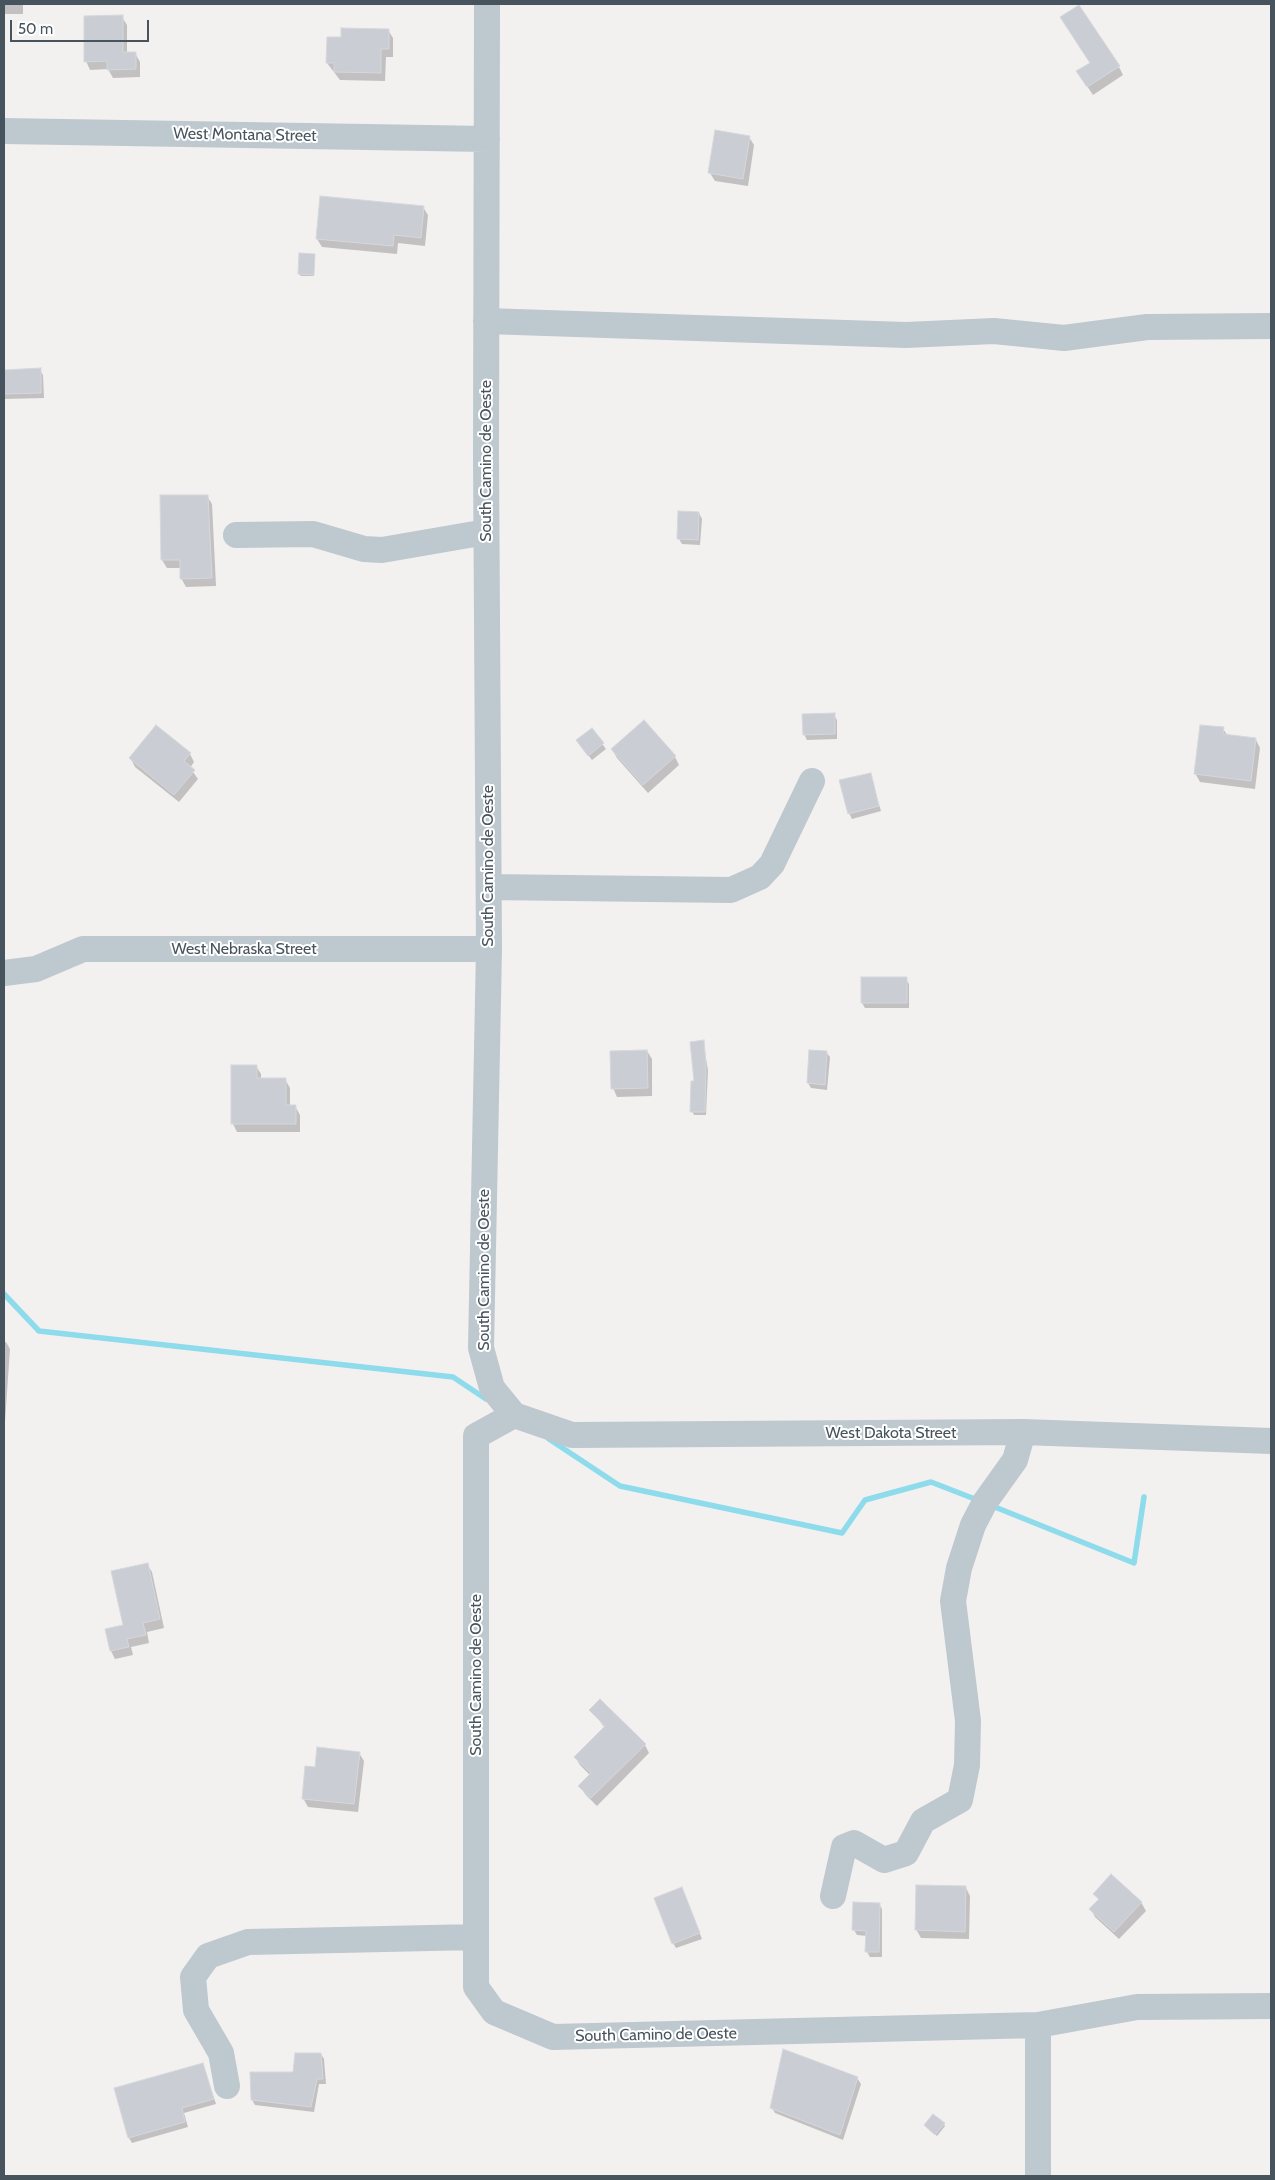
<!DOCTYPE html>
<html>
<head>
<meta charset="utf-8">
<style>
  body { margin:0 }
  #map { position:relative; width:1275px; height:2180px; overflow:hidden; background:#f3f0f0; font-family:Cabin,sans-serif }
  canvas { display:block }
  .frame { position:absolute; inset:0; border:5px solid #48545d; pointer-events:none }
  .scale { position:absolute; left:10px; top:20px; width:139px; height:22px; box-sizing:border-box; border:2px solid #48545d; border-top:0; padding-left:6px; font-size:15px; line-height:18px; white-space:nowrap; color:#48545d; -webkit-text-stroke:4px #fff; paint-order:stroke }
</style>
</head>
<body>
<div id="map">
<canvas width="1275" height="2180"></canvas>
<div class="frame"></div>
<div class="scale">50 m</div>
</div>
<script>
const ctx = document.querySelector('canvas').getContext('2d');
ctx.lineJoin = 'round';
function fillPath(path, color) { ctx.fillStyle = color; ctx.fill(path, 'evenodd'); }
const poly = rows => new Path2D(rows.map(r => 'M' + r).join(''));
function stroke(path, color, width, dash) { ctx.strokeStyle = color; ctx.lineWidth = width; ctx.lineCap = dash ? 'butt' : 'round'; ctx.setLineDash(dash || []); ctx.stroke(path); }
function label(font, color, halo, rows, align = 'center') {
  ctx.font = font + ' Cabin,sans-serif'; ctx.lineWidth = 4; ctx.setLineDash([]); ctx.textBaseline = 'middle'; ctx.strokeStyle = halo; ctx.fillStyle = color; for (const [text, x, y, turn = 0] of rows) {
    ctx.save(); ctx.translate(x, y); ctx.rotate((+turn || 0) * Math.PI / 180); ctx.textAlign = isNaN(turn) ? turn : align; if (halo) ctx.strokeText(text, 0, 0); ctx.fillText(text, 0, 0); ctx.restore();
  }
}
const shadow = poly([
  [4,4,23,4,23,14,4,14],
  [122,17,127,25,127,53,135,53,140,62,140,77,113,78,108,69,90,70,86,61],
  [388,30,393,38,393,57,386,57,385,81,340,80,327,63,342,38],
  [1119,67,1123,75,1093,95,1083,80],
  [749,137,754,145,748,186,715,181,710,173],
  [423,207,428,215,425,246,398,243,397,254,322,247,317,239],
  [314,255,314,276,301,276,299,274],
  [40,370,43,375,44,398,4,399,4,371],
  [207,496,212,504,216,586,186,587,181,578,181,568,167,568,162,560],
  [679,512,699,513,702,519,700,545,682,544,679,539],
  [834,715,837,720,837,739,807,740,804,734],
  [591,729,606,749,592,760,581,746],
  [1223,729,1228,736,1256,740,1260,748,1255,789,1200,782,1195,773],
  [612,749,675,757,679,765,648,793,617,758],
  [190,754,194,762,190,768,198,779,179,802,135,767,131,759],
  [870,774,881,811,852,819,849,813],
  [906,979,909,984,909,1008,865,1008,862,1003],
  [703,1041,708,1070,706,1115,694,1115,692,1111],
  [647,1051,652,1059,652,1096,617,1097,613,1088],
  [826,1052,830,1057,827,1090,811,1088,808,1083],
  [256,1066,261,1074,261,1079,285,1079,290,1088,290,1106,295,1106,300,1115,300,1132,237,1132,233,1124],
  [4,1342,6,1342,10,1349,5,1422],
  [147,1564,152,1572,164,1628,147,1632,149,1643,131,1647,133,1655,115,1659,111,1651,106,1630,124,1626],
  [591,1710,645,1745,649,1753,597,1806,585,1794,580,1786,590,1775,580,1765,575,1757,605,1728],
  [359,1753,364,1761,358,1812,308,1807,303,1798,316,1768],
  [682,1888,702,1939,676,1948,673,1943],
  [966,1888,970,1896,969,1939,921,1938,916,1929],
  [1095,1894,1141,1902,1146,1911,1119,1939,1095,1917,1091,1909,1099,1901],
  [879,1904,882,1909,882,1957,870,1957,867,1952,867,1936,857,1935,854,1930],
  [321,2054,324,2059,326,2084,319,2084,314,2112,255,2105,252,2100],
  [203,2065,216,2104,184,2113,188,2127,132,2143,129,2138],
  [857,2078,861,2084,843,2140,775,2113,772,2108],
  [944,2124,945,2126,937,2136,926,2127]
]);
const stream = poly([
  [4,1294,39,1331,453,1377,486,1399],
  [549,1439,620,1486,842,1533,865,1500,931,1482,980,1501],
  [990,1505,1134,1563,1144,1497]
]);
const building = poly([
  [1079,5,1120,66,1087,87,1076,71,1090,63,1060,17,1079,5],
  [123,15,123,52,136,52,136,69,107,70,107,61,84,62,84,16,123,15],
  [341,28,389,29,389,49,381,49,381,73,334,72,334,63,326,63,327,37,341,37,341,28],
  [715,130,750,136,743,179,708,173,715,130],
  [320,196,424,206,421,238,394,235,393,246,316,239,320,196],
  [299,253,315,254,314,275,298,274,299,253],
  [41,368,41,393,4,394,4,370,41,368],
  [160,495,208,495,212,578,180,579,180,560,161,560,160,495],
  [678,511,699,512,698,540,677,539,678,511],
  [835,713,835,734,803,735,802,714,835,713],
  [644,720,676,756,643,785,611,749,644,720],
  [156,725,191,753,184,761,195,770,174,795,129,758,156,725],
  [1200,725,1224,727,1223,734,1256,738,1251,781,1194,774,1200,725],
  [592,728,604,743,588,756,576,740,592,728],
  [871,773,879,806,848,814,839,780,871,773],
  [861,977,907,977,907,1003,861,1003,861,977],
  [704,1040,706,1065,705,1112,690,1112,691,1081,694,1081,690,1042,704,1040],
  [647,1050,648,1088,611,1089,610,1051,647,1050],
  [809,1050,827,1051,825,1085,807,1083,809,1050],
  [231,1065,257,1065,257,1078,286,1078,286,1105,296,1105,296,1124,231,1124,231,1065],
  [148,1563,160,1619,143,1623,146,1635,127,1639,129,1647,110,1651,105,1629,123,1625,111,1571,148,1563],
  [600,1699,646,1744,591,1798,578,1786,591,1773,574,1757,605,1726,589,1710,600,1699],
  [317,1747,360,1752,354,1804,302,1799,305,1766,315,1767,317,1747],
  [1111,1874,1142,1902,1114,1932,1089,1909,1099,1899,1093,1894,1111,1874],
  [916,1885,966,1886,965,1932,915,1930,916,1885],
  [682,1887,700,1933,672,1944,654,1898,682,1887],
  [853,1902,880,1903,879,1952,865,1952,866,1931,852,1930,853,1902],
  [783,2049,858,2077,840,2135,770,2108,783,2049],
  [295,2053,321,2053,323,2079,317,2079,311,2107,251,2100,250,2072,293,2072,295,2053],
  [203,2063,214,2099,182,2108,185,2122,128,2138,114,2088,203,2063],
  [933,2114,945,2123,935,2135,924,2125,933,2114]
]);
const minor = poly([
  [487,4,486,455,489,949,481,1348,492,1388,514,1415],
  [4,131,487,139],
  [486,321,906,335,994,331,1064,338,1147,327,1271,326],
  [236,535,313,534,364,549,382,550,486,532],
  [489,887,731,890,760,877,772,864,812,781],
  [4,973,36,969,83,949,489,949],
  [514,1415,476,1436,476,1987,494,2012,553,2037,1038,2025],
  [514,1415,572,1435,1023,1432,1271,1441],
  [833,1896,844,1847,854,1843,884,1860,906,1853,923,1821,960,1800,967,1765,968,1721,953,1601,959,1568,973,1525,985,1502,1015,1460,1023,1432],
  [227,2086,221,2053,196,2010,193,1977,208,1956,248,1942,476,1937],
  [1038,2176,1038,2025,1137,2007,1271,2006]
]);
const streetNames = [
  ["West Montana Street",245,135,1],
  ["South Camino de Oeste",486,461,-90],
  ["South Camino de Oeste",488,866,-90],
  ["West Nebraska Street",244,949],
  ["South Camino de Oeste",484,1270,-90],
  ["West Dakota Street",891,1433],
  ["South Camino de Oeste",476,1675,-90],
  ["South Camino de Oeste",656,2035,-1]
];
fillPath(shadow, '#0003');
stroke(stream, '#8edceb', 5.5);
fillPath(building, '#cacdd3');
stroke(building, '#d4d7db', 1);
stroke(minor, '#bec8cf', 26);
label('16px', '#48545d', '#fff', streetNames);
</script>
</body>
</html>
